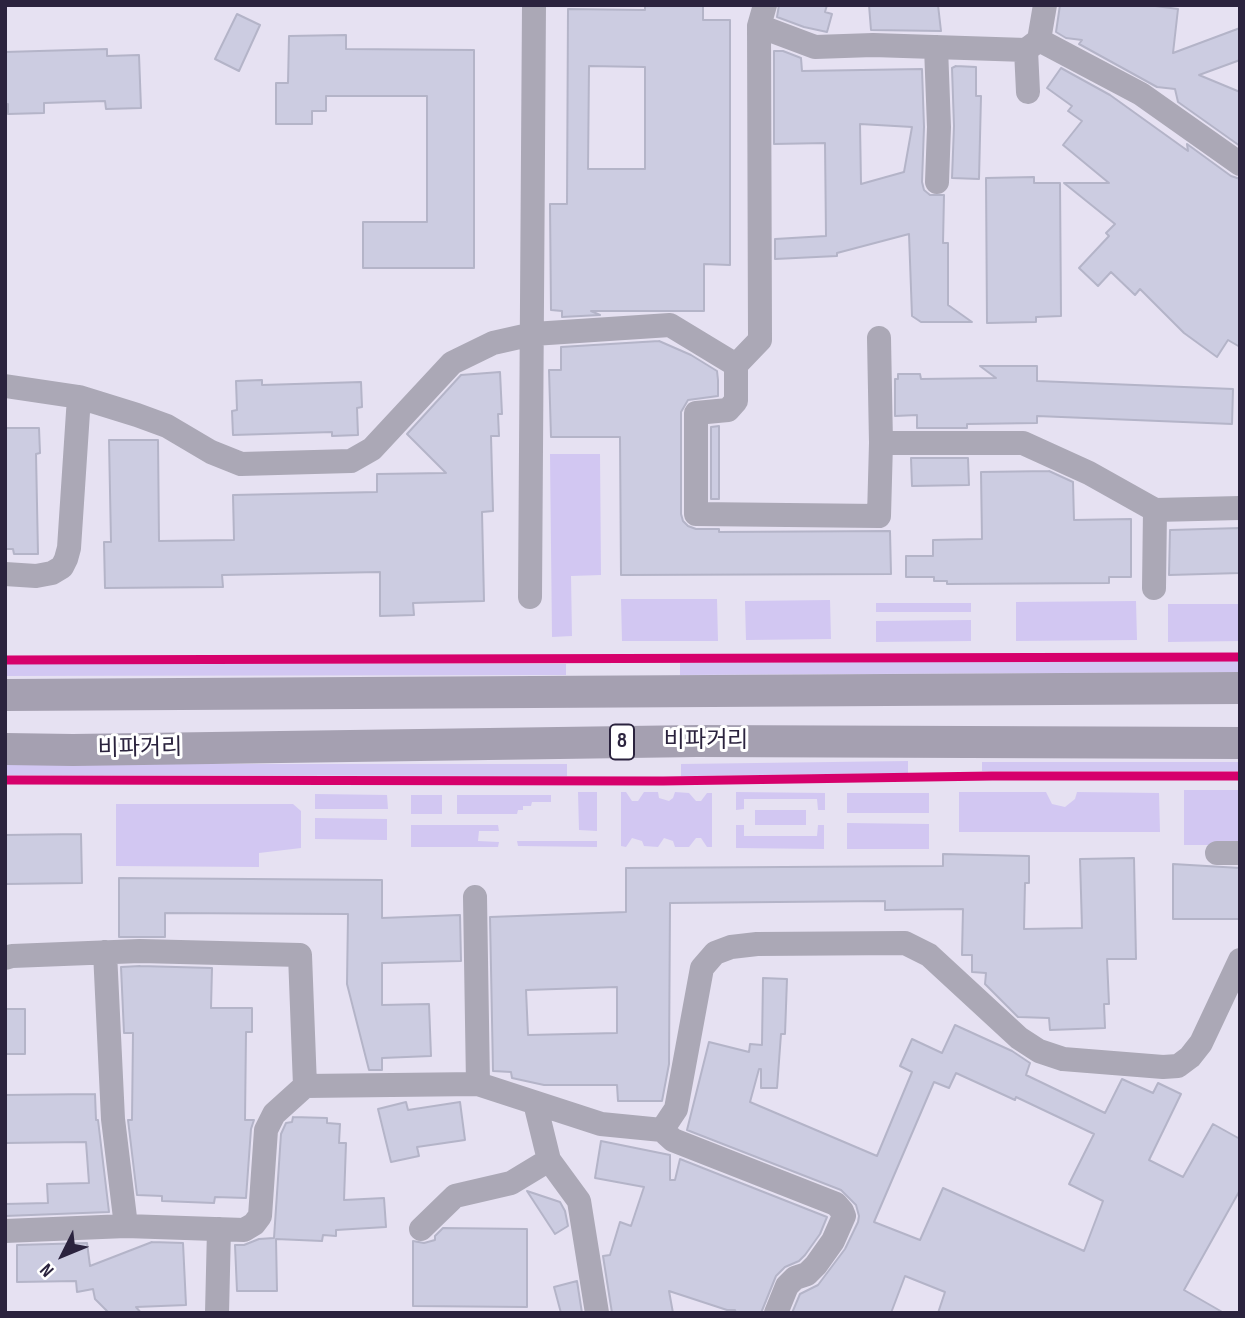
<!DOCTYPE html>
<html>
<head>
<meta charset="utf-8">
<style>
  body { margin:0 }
  #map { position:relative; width:1245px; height:1318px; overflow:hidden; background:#e6e1f2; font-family:"Sofia Sans Condensed",sans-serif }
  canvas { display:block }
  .frame { position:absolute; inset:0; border:7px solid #2b233e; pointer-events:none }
  .north { position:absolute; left:28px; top:1220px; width:70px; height:70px; -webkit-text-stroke:5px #fff; paint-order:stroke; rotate:227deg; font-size:19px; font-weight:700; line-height:28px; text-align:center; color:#2b233e }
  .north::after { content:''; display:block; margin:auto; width:24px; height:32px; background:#2b233e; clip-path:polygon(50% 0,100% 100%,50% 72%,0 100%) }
</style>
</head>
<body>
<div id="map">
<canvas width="1245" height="1318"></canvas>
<div class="frame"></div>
<div class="north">N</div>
</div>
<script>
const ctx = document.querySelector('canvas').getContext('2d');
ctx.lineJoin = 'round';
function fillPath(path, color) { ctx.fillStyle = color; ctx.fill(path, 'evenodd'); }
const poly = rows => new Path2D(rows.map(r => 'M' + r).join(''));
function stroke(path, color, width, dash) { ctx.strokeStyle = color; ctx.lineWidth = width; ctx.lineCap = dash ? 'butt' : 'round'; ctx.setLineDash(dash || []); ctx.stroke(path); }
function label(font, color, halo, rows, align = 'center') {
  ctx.font = font + ' "Sofia Sans Condensed","Noto Sans KR",sans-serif'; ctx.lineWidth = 6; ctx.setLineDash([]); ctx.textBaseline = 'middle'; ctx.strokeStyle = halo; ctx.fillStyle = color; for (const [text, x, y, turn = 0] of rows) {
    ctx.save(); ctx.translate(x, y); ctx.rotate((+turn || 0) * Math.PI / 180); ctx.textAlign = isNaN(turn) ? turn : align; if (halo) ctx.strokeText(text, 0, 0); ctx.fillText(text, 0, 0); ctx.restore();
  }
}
const green = poly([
  [550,454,600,454,601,575,571,576,572,636,552,637],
  [621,599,717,599,718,641,622,641],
  [830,600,831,639,746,640,745,601],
  [1136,601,1137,640,1016,641,1016,602],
  [876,603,971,603,971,612,876,612],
  [1168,604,1240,604,1240,641,1168,642],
  [971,620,971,641,876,642,876,621],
  [1240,660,1240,672,680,675,680,663],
  [5,664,566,664,566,675,5,676],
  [908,761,908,773,681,776,681,764],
  [982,762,1240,762,1240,771,982,771],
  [5,764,567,764,567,776,5,775],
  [1184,790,1240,790,1240,845,1184,845],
  [578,792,597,792,597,831,579,830],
  [621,792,626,792,632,801,638,801,644,792,658,792,659,798,669,801,673,798,675,792,689,793,696,801,701,801,707,793,712,793,712,847,707,847,701,838,696,838,689,847,675,847,673,841,664,838,658,847,644,846,642,841,632,838,626,847,621,846],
  [736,792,825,793,825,810,818,810,817,799,744,799,744,809,736,810],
  [959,792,1046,792,1052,804,1065,807,1075,799,1077,792,1159,793,1160,832,959,832],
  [847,793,929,793,929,813,847,813],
  [315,794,387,795,388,809,315,809],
  [411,795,442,795,442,814,411,814],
  [457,795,551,795,551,802,532,802,531,806,523,806,523,810,518,810,517,814,457,814],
  [116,804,293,804,301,811,301,848,259,853,259,867,116,866],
  [755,810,806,810,806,825,755,825],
  [315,818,387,819,387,840,315,839],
  [847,823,929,824,929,849,847,849],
  [411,825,498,825,499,831,479,831,478,841,499,842,498,847,411,847],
  [736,825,744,825,744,836,817,836,818,825,824,825,824,849,736,848],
  [517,841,597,841,597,847,518,846]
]);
const building = poly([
  [645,5,703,5,703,20,730,20,730,265,704,264,704,311,591,311,600,315,562,317,562,311,551,310,550,204,567,204,568,9,645,10,645,5],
  [589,66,645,67,645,169,588,169,589,66],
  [779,5,827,5,825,12,832,14,827,32,804,27,777,17,779,5],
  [869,5,938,5,941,31,871,30,869,5],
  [1060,5,1148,5,1178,9,1173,53,1240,28,1240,60,1199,75,1240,92,1240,146,1178,102,1175,89,1157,87,1079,44,1082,40,1066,38,1056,32,1060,5],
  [237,14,260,25,239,71,215,59,237,14],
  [346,35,346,49,474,50,474,268,363,268,363,222,427,222,427,96,326,96,326,111,312,111,312,124,276,124,276,83,288,83,289,36,346,35],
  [107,49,107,56,139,55,141,108,106,109,105,101,44,103,44,113,8,114,8,104,5,105,5,52,107,49],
  [774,51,783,51,801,58,802,71,922,69,924,127,922,182,924,190,930,195,944,195,943,243,948,243,948,305,972,322,921,322,912,316,909,234,837,253,837,256,775,259,775,239,826,236,825,143,774,144,774,51],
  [860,124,912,127,904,172,861,184,860,124],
  [956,66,976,67,976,96,981,96,979,179,952,178,954,126,952,68,956,66],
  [1061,68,1110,95,1188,151,1187,144,1231,176,1240,179,1240,347,1228,340,1217,357,1184,333,1140,289,1135,295,1111,272,1098,286,1079,268,1109,236,1106,233,1115,224,1064,183,1109,183,1063,145,1082,121,1068,111,1072,106,1047,88,1061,68],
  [1034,177,1034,183,1060,183,1061,316,1036,317,1036,322,987,323,986,178,1034,177],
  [659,341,691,355,717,371,718,380,718,396,688,400,681,412,681,514,683,521,688,526,696,529,719,529,719,532,890,531,891,574,621,575,620,437,551,437,549,370,561,370,561,347,659,341],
  [980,366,1037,366,1037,381,1233,389,1232,424,1037,416,1037,423,967,424,967,428,917,428,917,415,895,416,895,379,898,379,898,374,920,374,921,379,996,378,980,366],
  [500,372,502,414,498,414,499,436,491,436,493,511,482,512,484,601,413,603,414,615,380,616,380,572,222,575,223,587,105,588,104,542,111,542,109,440,158,440,159,541,234,540,233,495,377,492,377,474,446,473,407,434,461,375,500,372],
  [262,380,262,385,361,382,362,407,357,408,358,435,332,436,332,432,233,435,232,411,237,410,236,381,262,380],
  [719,426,719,499,711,499,711,427,719,426],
  [5,428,39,428,40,453,36,454,38,554,14,554,13,549,5,549,5,428],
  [911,458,968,458,969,485,912,486,911,458],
  [1049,471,1073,482,1074,520,1131,519,1131,577,1109,577,1109,583,947,584,947,581,934,581,934,577,906,577,906,556,933,556,933,540,982,539,981,472,1049,471],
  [1240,528,1240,573,1169,575,1170,530,1240,528],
  [81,834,82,883,5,884,5,835,81,834],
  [943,854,1029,856,1029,883,1025,883,1024,929,1082,928,1080,859,1134,858,1136,959,1107,959,1109,1004,1104,1004,1105,1028,1050,1030,1049,1018,1018,1017,985,984,986,973,972,972,972,955,962,955,963,909,885,910,885,901,670,903,669,1064,662,1101,618,1101,617,1085,544,1085,512,1078,511,1072,493,1071,490,917,626,912,626,868,943,866,943,854],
  [617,987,617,1033,528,1035,526,990,617,987],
  [1173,864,1240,868,1240,919,1173,919,1173,864],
  [119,878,382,880,382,918,460,915,461,961,382,963,382,1005,429,1004,431,1056,382,1058,382,1070,369,1070,347,984,348,914,165,913,165,937,119,937,119,878],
  [140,966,212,968,211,1008,252,1008,252,1032,246,1032,245,1120,254,1120,251,1129,246,1198,215,1197,214,1203,162,1201,162,1196,137,1195,128,1120,132,1120,133,1033,124,1033,121,967,140,966],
  [763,978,787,979,785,1034,781,1034,777,1088,761,1088,761,1069,759,1069,750,1102,877,1156,912,1072,900,1066,912,1039,942,1053,955,1025,1012,1051,1030,1063,1026,1075,1105,1113,1122,1079,1153,1093,1158,1083,1181,1094,1149,1160,1183,1177,1213,1124,1240,1139,1240,1190,1184,1290,1224,1313,938,1313,945,1292,905,1276,891,1313,792,1313,800,1294,818,1285,845,1249,858,1222,859,1216,856,1205,841,1190,687,1130,709,1042,749,1052,750,1044,762,1045,763,978],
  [956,1073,1015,1100,1016,1097,1094,1134,1069,1184,1103,1201,1084,1251,943,1188,920,1240,874,1222,934,1082,949,1088,956,1073],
  [5,1009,25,1009,25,1054,5,1054,5,1009],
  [95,1094,96,1120,98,1120,109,1212,5,1216,5,1204,48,1203,47,1184,89,1183,86,1142,5,1143,5,1095,95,1094],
  [406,1102,408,1110,460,1102,465,1140,417,1147,419,1156,391,1162,378,1109,406,1102],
  [293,1117,327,1118,327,1123,340,1124,339,1143,346,1143,344,1200,384,1198,386,1227,336,1230,336,1236,323,1235,322,1241,276,1239,277,1291,237,1291,235,1245,244,1245,259,1239,274,1238,281,1134,286,1123,292,1122,293,1117],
  [601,1141,670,1155,670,1180,675,1180,680,1159,827,1217,820,1234,805,1255,799,1261,785,1267,776,1276,761,1313,736,1313,735,1310,727,1310,669,1291,673,1313,612,1313,603,1256,610,1255,620,1222,631,1226,644,1187,595,1178,601,1141],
  [527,1191,560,1202,565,1211,568,1226,555,1234,527,1191],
  [443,1228,527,1229,527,1307,413,1306,413,1241,424,1243,435,1240,435,1236,443,1228],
  [152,1242,183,1243,186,1305,136,1307,141,1313,109,1313,95,1299,93,1289,77,1292,76,1281,17,1282,17,1245,87,1243,90,1266,152,1242],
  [577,1281,582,1313,561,1313,554,1287,577,1281]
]);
const minor = poly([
  [1045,5,1039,40,1141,94,1240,164],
  [759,26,815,47,873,45,1026,50,1039,40],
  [936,47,939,127,937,182],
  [1026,50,1028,92],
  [736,365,760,340,759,26,765,5],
  [5,386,79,397,137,415,167,426,211,452,241,464,351,461,372,449,452,363,493,343,533,334,670,325,736,365,736,401,728,410,696,413,696,514,879,516,881,443,879,338],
  [881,443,1023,443,1089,473,1155,510],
  [5,574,36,576,52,573,62,567,66,559,69,548,79,397],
  [1154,588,1155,510,1240,508],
  [530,597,534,5],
  [1217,853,1240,853],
  [475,897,478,1084],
  [105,952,113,1119,126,1226,244,1230,254,1224,260,1216,266,1130,274,1114,305,1086],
  [5,958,12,956,140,951,300,955,305,1086,478,1084,601,1124,662,1130,676,1109,702,968,715,953,731,947,757,944,905,943,929,955,1019,1038,1039,1051,1063,1059,1163,1067,1178,1066,1190,1057,1201,1043,1240,960],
  [535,1103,549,1160,579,1201,597,1313],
  [662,1130,673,1140,836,1204,842,1211,844,1216,833,1241,816,1265,807,1274,795,1278,787,1286,776,1313],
  [421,1229,455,1196,511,1183,549,1160],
  [5,1231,126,1226],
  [217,1313,219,1229]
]);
const major = poly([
  [5,695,1240,688],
  [5,749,73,750,697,741,1240,743]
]);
const cycleway = poly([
  [5,660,1240,657],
  [5,780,663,781,992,776,1240,776]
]);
const shields = [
  [622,742,24]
];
const shieldNames = [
  ["8",622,742]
];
const streetNames = [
  ["비파거리",706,741],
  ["비파거리",140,749,-1]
];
fillPath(green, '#d2c7f2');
fillPath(building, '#cccce1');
stroke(building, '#b4b4c8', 2);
stroke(minor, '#aba8b6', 24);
stroke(major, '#a5a0b1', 32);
stroke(cycleway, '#d6006c', 9);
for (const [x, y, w] of shields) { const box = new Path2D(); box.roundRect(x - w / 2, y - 17.5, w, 35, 5); ctx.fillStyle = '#fff'; ctx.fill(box); stroke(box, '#2b233e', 2); }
label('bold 21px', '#2b233e', null, shieldNames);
label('23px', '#2b233e', '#fff', streetNames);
</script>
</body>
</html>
